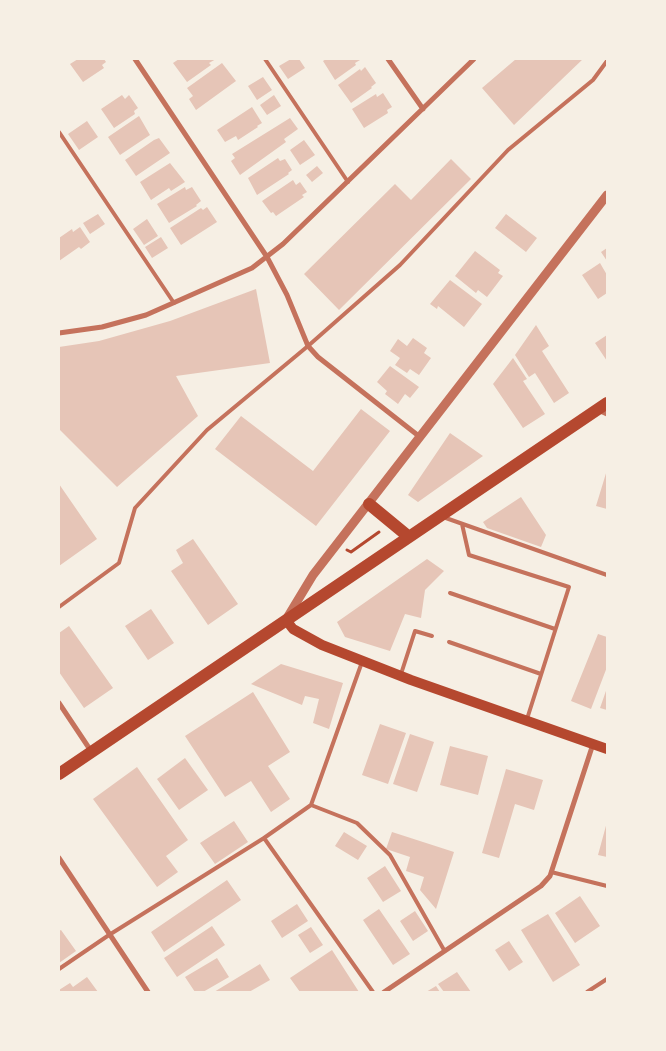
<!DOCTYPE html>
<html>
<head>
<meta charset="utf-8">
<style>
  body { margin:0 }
  #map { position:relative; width:666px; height:1051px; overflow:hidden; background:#f6efe4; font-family:Karla,sans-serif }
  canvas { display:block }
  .frame { position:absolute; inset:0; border:60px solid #f6efe4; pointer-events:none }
</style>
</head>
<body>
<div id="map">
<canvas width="666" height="1051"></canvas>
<div class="frame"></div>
</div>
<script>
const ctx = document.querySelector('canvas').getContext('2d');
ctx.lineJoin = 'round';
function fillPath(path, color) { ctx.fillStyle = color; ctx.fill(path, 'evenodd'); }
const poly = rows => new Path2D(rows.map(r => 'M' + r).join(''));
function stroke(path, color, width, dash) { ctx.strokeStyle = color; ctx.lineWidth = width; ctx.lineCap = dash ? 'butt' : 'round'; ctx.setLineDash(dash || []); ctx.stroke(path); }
const building = poly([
  [78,59,104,59,106,62,102,65,104,68,83,82,70,64],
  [179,59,216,59,209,63,211,65,187,82,173,63],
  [291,59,299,59,305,68,288,79,279,66],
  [326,59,359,59,360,60,355,63,356,65,335,80,323,61],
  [516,59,583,59,514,125,482,88],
  [222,63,236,81,196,110,189,99,193,96,187,88],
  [365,67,376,83,371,87,372,88,351,103,338,85,360,69,361,71],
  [263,77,272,90,257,100,248,86],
  [383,93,392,107,387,110,388,113,364,128,352,109,376,94,377,97],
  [122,95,125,99,129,95,138,108,134,111,135,114,114,128,101,109],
  [274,95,281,106,267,115,260,105],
  [252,107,262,123,257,126,258,127,238,140,236,136,225,142,217,130],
  [139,116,150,135,120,155,108,137],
  [290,118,298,129,284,139,286,142,240,175,231,161,235,158,232,154],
  [87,121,98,137,79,150,68,134],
  [159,138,170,153,136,176,125,160,154,140],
  [304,140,315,155,300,165,290,150],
  [278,158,280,161,285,159,292,170,288,173,289,174,257,195,248,178],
  [451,159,471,179,339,310,304,274,395,184,411,200],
  [170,163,185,182,171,191,169,188,151,200,140,182],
  [317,166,323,173,312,182,306,175],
  [293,180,296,185,300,182,307,192,302,195,304,197,276,216,273,212,271,213,262,201],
  [185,187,186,190,192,187,201,201,196,205,197,206,169,223,157,204],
  [207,207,217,222,181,245,170,228,201,208,203,210],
  [98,214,105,224,90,234,83,223],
  [506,214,537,238,526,252,495,228],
  [147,219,158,236,144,245,133,229],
  [80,227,90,242,81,249,79,247,59,261,59,238,72,229,73,232],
  [161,237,168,248,152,258,145,247],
  [607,248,607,261,601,252],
  [475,251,500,270,498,273,503,276,487,297,478,290,476,293,455,276],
  [600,263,607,275,607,293,598,299,582,275],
  [450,280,482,304,464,327,438,306,437,309,430,304],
  [256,289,270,363,176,376,198,416,117,487,59,429,59,347,99,341,170,321],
  [536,325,549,346,542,351,569,393,554,403,535,373,529,377,515,355],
  [607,335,607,361,595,343],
  [413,338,427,348,424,353,431,358,419,375,410,369,407,373,395,365,400,358,390,351,398,339,407,346],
  [513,358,527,379,523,381,545,414,523,428,493,384],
  [390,366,419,387,410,398,405,394,398,404,385,394,387,391,377,382],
  [361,409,390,431,316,526,215,449,241,416,313,471],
  [450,433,483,456,418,502,408,495],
  [607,470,607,509,596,506],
  [59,484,97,539,59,566],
  [521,497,546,535,541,547,487,528,483,522],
  [193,539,238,604,208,625,171,571,183,563,176,550],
  [427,559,444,571,425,590,421,618,405,614,390,651,345,637,337,622],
  [151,609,174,643,148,660,125,626],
  [69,626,113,688,84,708,59,672,59,633],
  [598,634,607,637,607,667,591,709,571,701],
  [281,664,343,683,329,729,313,723,319,699,305,696,302,705,251,684],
  [607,688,607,710,600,708],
  [253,692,290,752,268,766,290,799,271,812,251,781,225,797,185,736],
  [380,724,406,733,388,784,362,775],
  [410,734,434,742,417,792,393,784],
  [450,746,488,756,478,795,440,785],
  [185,758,208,790,179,810,157,779],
  [137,767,188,840,166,856,178,872,157,887,93,799],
  [506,769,543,780,534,810,515,804,499,858,482,853],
  [234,821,248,842,215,864,200,843],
  [607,822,607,857,598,855],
  [344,832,367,846,358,860,335,846],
  [392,832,454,852,436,909,420,890,424,877,406,871,410,857,386,849],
  [385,866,401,891,383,902,367,878],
  [227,880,241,900,164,952,151,932],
  [580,896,600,926,575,943,555,913],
  [297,904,308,921,282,938,271,921],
  [379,909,410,954,393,965,363,920],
  [415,911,428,931,413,941,400,921],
  [548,914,580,965,553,982,521,930],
  [212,926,225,945,177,977,164,958],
  [311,927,323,945,310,953,298,935],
  [61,930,76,951,59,963,59,931],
  [509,941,523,962,509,971,495,950],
  [332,950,359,992,300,992,290,978],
  [217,958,229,977,203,992,195,992,185,977],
  [260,964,270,980,249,992,214,992],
  [457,972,471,992,444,992,438,984],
  [87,977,98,992,59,992,59,990,70,983,73,987],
  [436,986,440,992,426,992]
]);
const path = poly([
  [347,550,351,552,379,532]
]);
const service = poly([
  [265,59,348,182],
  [59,132,174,303],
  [443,517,607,575],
  [462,524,469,555,569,587,527,719],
  [450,593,555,629],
  [59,607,119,563,135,508,207,430,308,346,400,265,508,150,593,80,607,61],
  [449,642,541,674],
  [401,674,415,631,432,636],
  [311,805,357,823,390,855,444,950],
  [264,838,373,992],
  [551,872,607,886],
  [59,969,109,935,264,838,311,805,362,662],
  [587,992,607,979]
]);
const minor = poly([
  [135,59,267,257,287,295,308,346,318,357,420,437],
  [388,59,423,109],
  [59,333,102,327,146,315,252,268,283,244,474,59],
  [598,410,607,414],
  [59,703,91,751],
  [59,858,148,992],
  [384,992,541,886,550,876,593,744]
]);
const tertiary = poly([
  [287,618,313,575,607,195]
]);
const secondary = poly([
  [286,620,293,629,322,645,411,680,607,749]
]);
const primary = poly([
  [369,504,409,537],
  [59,774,607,403]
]);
fillPath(building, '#e6c5b7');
stroke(path, '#b5482f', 3);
stroke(service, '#c5725c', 4);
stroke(minor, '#c5725c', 5);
stroke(tertiary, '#c5725c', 9);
stroke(secondary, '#b5482f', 10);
stroke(primary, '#b5482f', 12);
</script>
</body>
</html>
